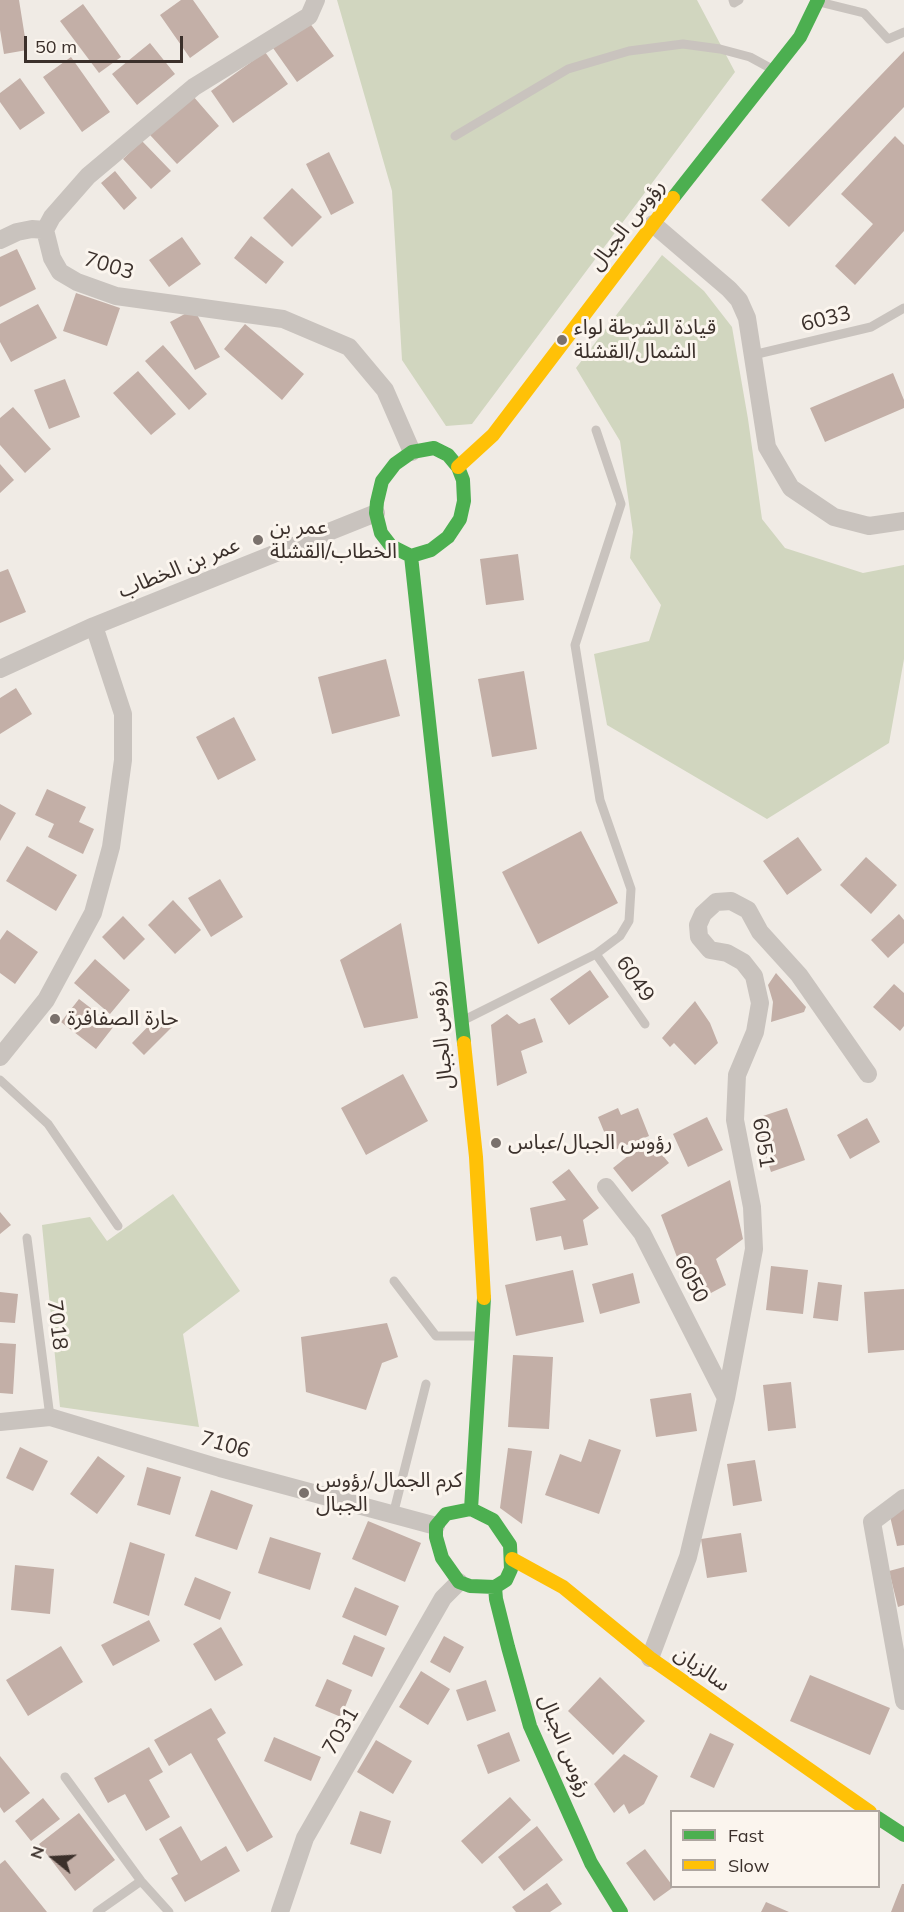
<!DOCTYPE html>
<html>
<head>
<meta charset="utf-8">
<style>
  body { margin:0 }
  #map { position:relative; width:904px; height:1912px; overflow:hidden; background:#f0ebe5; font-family:Mulish,sans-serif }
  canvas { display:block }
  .legend { position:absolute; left:670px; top:1810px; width:210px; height:78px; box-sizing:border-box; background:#fbf5ee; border:2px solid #aea6a0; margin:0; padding:8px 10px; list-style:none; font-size:18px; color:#3b302b }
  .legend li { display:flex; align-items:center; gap:12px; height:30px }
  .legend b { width:30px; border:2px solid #aea6a0 }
  .north { position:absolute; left:24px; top:1828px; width:60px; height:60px; -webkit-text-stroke:4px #fbf5ee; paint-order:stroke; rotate:288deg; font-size:16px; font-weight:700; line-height:24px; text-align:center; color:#3b302b }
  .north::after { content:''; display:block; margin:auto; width:21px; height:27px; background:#3b302b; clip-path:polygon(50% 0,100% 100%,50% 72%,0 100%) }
  .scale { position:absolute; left:24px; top:36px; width:159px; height:27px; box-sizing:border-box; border:3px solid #3b302b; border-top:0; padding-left:8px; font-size:18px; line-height:21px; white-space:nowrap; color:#3b302b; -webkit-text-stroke:4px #fbf5ee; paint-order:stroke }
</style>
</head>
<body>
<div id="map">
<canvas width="904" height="1912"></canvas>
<ul class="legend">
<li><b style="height:8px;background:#4caf50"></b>Fast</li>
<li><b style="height:8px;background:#ffc107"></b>Slow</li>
</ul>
<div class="north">N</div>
<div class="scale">50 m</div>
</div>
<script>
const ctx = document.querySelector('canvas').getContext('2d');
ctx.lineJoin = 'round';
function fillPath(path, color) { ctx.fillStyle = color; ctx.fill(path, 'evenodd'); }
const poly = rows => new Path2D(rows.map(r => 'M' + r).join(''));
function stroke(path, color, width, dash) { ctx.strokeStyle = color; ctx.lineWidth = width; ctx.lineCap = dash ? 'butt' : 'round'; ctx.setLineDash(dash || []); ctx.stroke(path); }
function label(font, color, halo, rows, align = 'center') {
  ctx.font = font + ' Mulish,"Noto Sans Arabic",sans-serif'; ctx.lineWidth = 6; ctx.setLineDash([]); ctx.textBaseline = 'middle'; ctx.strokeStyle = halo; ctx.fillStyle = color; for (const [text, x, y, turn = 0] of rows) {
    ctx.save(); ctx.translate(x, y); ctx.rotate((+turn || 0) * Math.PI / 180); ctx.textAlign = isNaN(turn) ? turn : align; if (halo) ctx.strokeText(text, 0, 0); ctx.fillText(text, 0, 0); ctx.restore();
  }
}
const green = poly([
  [337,0,697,0,735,72,472,424,446,426,402,360,392,191],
  [662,255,704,291,732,327,748,419,762,519,785,548,863,573,904,565,904,659,889,743,767,819,607,725,594,654,649,641,661,605,630,558,633,532,620,441,576,368],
  [173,1194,240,1291,183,1334,199,1427,60,1407,42,1225,90,1217,107,1241]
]);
const building = poly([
  [0,0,19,0,27,50,4,54,0,30],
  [181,0,193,0,219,37,190,58,160,15],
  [83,4,121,57,99,73,60,21],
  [309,22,334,56,297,82,273,48],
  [150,43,175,74,137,105,112,74],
  [904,51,904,107,789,227,761,200],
  [265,52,288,84,233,123,211,91],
  [71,57,110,112,82,132,43,77],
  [20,78,45,113,20,130,0,102,0,93],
  [193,96,219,126,177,164,150,135],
  [895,136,904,145,904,231,855,285,835,266,873,224,841,194],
  [142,141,171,171,151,189,123,159],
  [329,152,354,203,331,215,306,164],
  [115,171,137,198,124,210,101,183],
  [292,188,322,217,292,247,263,218],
  [251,236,284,262,266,284,234,258],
  [182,237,201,264,169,287,149,260],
  [17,249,36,289,0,307,0,257],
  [76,293,120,308,107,346,63,331],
  [38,304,57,338,11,362,0,342,0,324],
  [194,309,220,357,195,370,170,322],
  [245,324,304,374,282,400,224,349],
  [163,345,207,394,189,410,145,361],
  [138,371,176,414,151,435,113,393],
  [893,373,904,400,904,408,825,442,810,408],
  [65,379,80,417,49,429,34,390],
  [13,407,51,449,25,473,0,445,0,418],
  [0,464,14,480,0,493],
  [518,554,524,600,486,605,480,559],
  [8,569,26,612,0,623,0,572],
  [386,659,400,716,332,734,318,677],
  [524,671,537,749,492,757,478,679],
  [16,688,32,714,0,734,0,698],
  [234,717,256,760,218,780,196,737],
  [47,789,86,807,79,822,94,829,83,854,48,837,54,824,35,815],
  [0,804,16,813,0,841],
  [581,831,618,903,538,944,502,872],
  [798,837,822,870,787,895,763,861],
  [27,846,77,875,56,911,6,881],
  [866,857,897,885,871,914,840,885],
  [220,879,243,917,211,937,188,898],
  [173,900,201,930,175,954,148,925],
  [899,914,904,920,904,943,888,958,871,940],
  [123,916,145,939,124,960,102,937],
  [401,923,418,1018,364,1028,340,960],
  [7,930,38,952,15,984,0,973,0,940],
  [95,959,130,990,110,1014,74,983],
  [590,970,609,997,569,1025,550,999],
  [776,973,806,1007,804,1012,771,1022,773,1002,768,985],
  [894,984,904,993,904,1026,900,1031,873,1007],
  [79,999,114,1026,96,1049,61,1022],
  [695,1001,710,1023,718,1043,695,1065,674,1043,670,1047,662,1038],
  [160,1014,172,1027,144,1055,132,1043],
  [507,1014,519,1024,535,1018,543,1042,521,1051,527,1073,497,1086,491,1025],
  [403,1074,428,1121,366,1155,341,1108],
  [618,1108,621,1115,638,1108,649,1136,612,1151,598,1117],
  [787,1108,805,1160,771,1172,754,1119],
  [707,1117,723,1150,688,1167,673,1134],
  [867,1118,880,1142,850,1159,837,1135],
  [649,1139,669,1163,632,1192,613,1168],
  [569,1169,599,1208,583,1220,588,1245,564,1250,561,1236,536,1241,530,1208,566,1200,552,1182],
  [730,1180,743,1239,716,1259,726,1285,694,1302,661,1215],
  [0,1212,11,1225,0,1234],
  [771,1266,808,1270,803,1314,766,1310],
  [573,1270,584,1322,516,1336,505,1285],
  [633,1273,640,1303,600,1314,592,1284],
  [818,1282,842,1285,838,1321,813,1318],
  [904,1289,904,1350,868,1353,864,1292],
  [0,1292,18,1294,15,1323,0,1322],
  [387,1323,398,1357,382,1363,366,1410,306,1392,301,1337],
  [0,1343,16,1344,13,1394,0,1393],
  [513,1355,553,1357,549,1429,508,1427],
  [791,1382,796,1428,768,1431,763,1385],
  [691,1393,697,1431,656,1437,650,1399],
  [589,1439,621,1450,599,1514,545,1495,560,1454,581,1462],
  [20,1447,48,1461,33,1491,6,1478],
  [508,1448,532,1451,522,1524,500,1508],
  [98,1456,125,1476,97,1514,70,1494],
  [755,1460,762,1501,733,1506,727,1464],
  [147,1467,181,1477,170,1515,137,1505],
  [211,1490,253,1505,237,1550,195,1536],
  [904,1508,904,1545,897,1546,889,1512],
  [368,1521,421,1543,405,1582,352,1559],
  [741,1533,747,1572,707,1578,701,1539],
  [270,1537,321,1553,310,1590,258,1573],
  [130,1542,165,1554,149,1616,113,1603],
  [15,1565,54,1569,50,1614,11,1610],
  [904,1567,904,1605,898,1607,889,1571],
  [195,1577,231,1592,220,1620,184,1605],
  [355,1587,399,1606,386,1636,342,1617],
  [149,1620,160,1641,113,1666,101,1645],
  [221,1627,243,1665,215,1681,193,1644],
  [354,1635,385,1648,372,1677,342,1664],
  [444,1636,464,1647,450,1673,430,1662],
  [61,1646,83,1682,28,1716,6,1680],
  [421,1671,450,1689,428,1725,399,1707],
  [810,1675,890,1708,870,1755,790,1721],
  [600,1677,645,1721,613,1755,568,1711],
  [327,1679,352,1690,341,1717,315,1706],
  [486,1680,496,1711,467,1721,456,1690],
  [211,1708,226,1733,217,1739,273,1837,247,1852,191,1753,169,1766,154,1740],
  [509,1732,520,1761,488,1774,477,1745],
  [710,1733,734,1744,714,1788,690,1777],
  [274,1737,321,1757,311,1781,264,1761],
  [376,1740,412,1761,393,1794,357,1772],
  [149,1747,163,1772,149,1780,170,1817,146,1831,125,1794,108,1803,94,1778],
  [624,1754,658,1776,644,1804,629,1814,624,1804,614,1813,594,1784],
  [0,1756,30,1793,4,1813,0,1807],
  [510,1797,531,1820,482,1864,461,1841],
  [43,1798,60,1819,31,1841,15,1821],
  [360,1811,391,1821,381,1854,350,1844],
  [79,1813,115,1860,75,1891,39,1844],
  [181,1826,201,1861,226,1846,240,1871,185,1902,171,1878,178,1874,159,1839],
  [537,1826,563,1860,524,1891,498,1857],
  [645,1849,672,1885,672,1888,654,1901,626,1863],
  [5,1860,47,1912,0,1912,0,1864],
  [547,1883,562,1904,550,1912,516,1912,512,1907],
  [902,1884,904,1884,904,1912,891,1912],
  [766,1902,789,1912,761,1912]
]);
const lane = poly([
  [733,0,734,3,739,0],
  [819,2,864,13,888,39,904,32],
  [455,136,568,69,629,51,683,44,720,49,750,57,772,69],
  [753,355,871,327,904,308],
  [596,954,645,1024],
  [462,1021,596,954,620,936,629,921,631,889,600,800,575,645,621,504,596,430],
  [0,1080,48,1124,118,1226],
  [27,1238,50,1417],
  [394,1281,436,1336,480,1336],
  [393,1515,426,1384],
  [65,1777,141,1881,169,1912],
  [97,1912,141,1881]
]);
const street = poly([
  [316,0,309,16,194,87,88,176,52,217,45,230,52,258,60,272,77,282,116,296,283,319,349,347,385,390,412,452],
  [653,224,729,289,739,300,747,318,767,447,791,488,834,517,869,526,904,521],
  [0,240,17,232,32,229,45,230],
  [0,669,94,626,376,513],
  [0,1057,46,1000,93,913,111,847,123,760,123,714,94,626],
  [606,1187,642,1233,726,1398],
  [0,1422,50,1417,220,1468,436,1526],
  [904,1498,872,1522,904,1701],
  [650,1658,688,1557,726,1398,754,1249,752,1207,735,1120,737,1075,755,1032,760,1003,754,976,743,962,727,953,710,950,699,937,698,925,703,914,716,902,731,901,748,910,760,932,799,975,868,1074],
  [280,1912,305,1838,443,1598,459,1582]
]);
const fast = poly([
  [673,198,800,37,818,0],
  [434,448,448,455,458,467,463,480,464,501,460,519,448,537,431,550,411,556,391,546,381,533,376,513,377,502,382,481,395,464,412,452,434,448],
  [411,556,464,1043],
  [471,1509,484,1298],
  [471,1509,493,1520,510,1545,511,1569,506,1580,495,1587,470,1586,459,1582,442,1558,436,1537,436,1526,446,1514,471,1509],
  [495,1587,496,1599,508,1647,530,1726,591,1863,621,1912],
  [878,1818,904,1835]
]);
const slow = poly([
  [458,467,493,435,673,198],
  [464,1043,476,1157,484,1298],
  [512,1559,563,1587,650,1658,870,1812]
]);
const markers = [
  [562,340,6,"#7a716c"],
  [258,540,6,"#7a716c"],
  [55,1019,6,"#7a716c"],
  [496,1143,6,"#7a716c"],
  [304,1493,6,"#7a716c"]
];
const streetNames = [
  ["رؤوس الجبال",627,225,-52],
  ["7003",109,266,17],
  ["6033",826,319,-14],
  ["عمر بن الخطاب",179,568,-22],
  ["6049",635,979,55],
  ["رؤوس الجبال",441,1035,-96],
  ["6051",763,1143,81],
  ["6050",691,1279,63],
  ["7018",57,1325,83],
  ["7106",225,1445,16],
  ["سالزيان",702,1669,35],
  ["7031",341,1731,-60],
  ["رؤوس الجبال",565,1746,68]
];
const poiNames = [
  ["قيادة الشرطة لواء",574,328],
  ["الشمال/القشلة",574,352],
  ["عمر بن",270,528],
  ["الخطاب/القشلة",270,552],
  ["حارة الصفافرة",67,1019],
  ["رؤوس الجبال/عباس",508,1143],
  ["كرم الجمال/رؤوس",316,1481],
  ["الجبال",316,1505]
];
fillPath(green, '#d1d6bf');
fillPath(building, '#c3afa7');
stroke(lane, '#c9c3be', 9);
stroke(street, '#c9c3be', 18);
stroke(fast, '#4caf50', 14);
stroke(slow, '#ffc107', 14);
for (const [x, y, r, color] of markers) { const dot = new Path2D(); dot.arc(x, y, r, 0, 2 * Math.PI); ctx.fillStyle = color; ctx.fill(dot); stroke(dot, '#fbf5ee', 2); }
label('21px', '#3b302b', '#fbf5ee', streetNames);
label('21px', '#3b302b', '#fbf5ee', poiNames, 'left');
</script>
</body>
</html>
